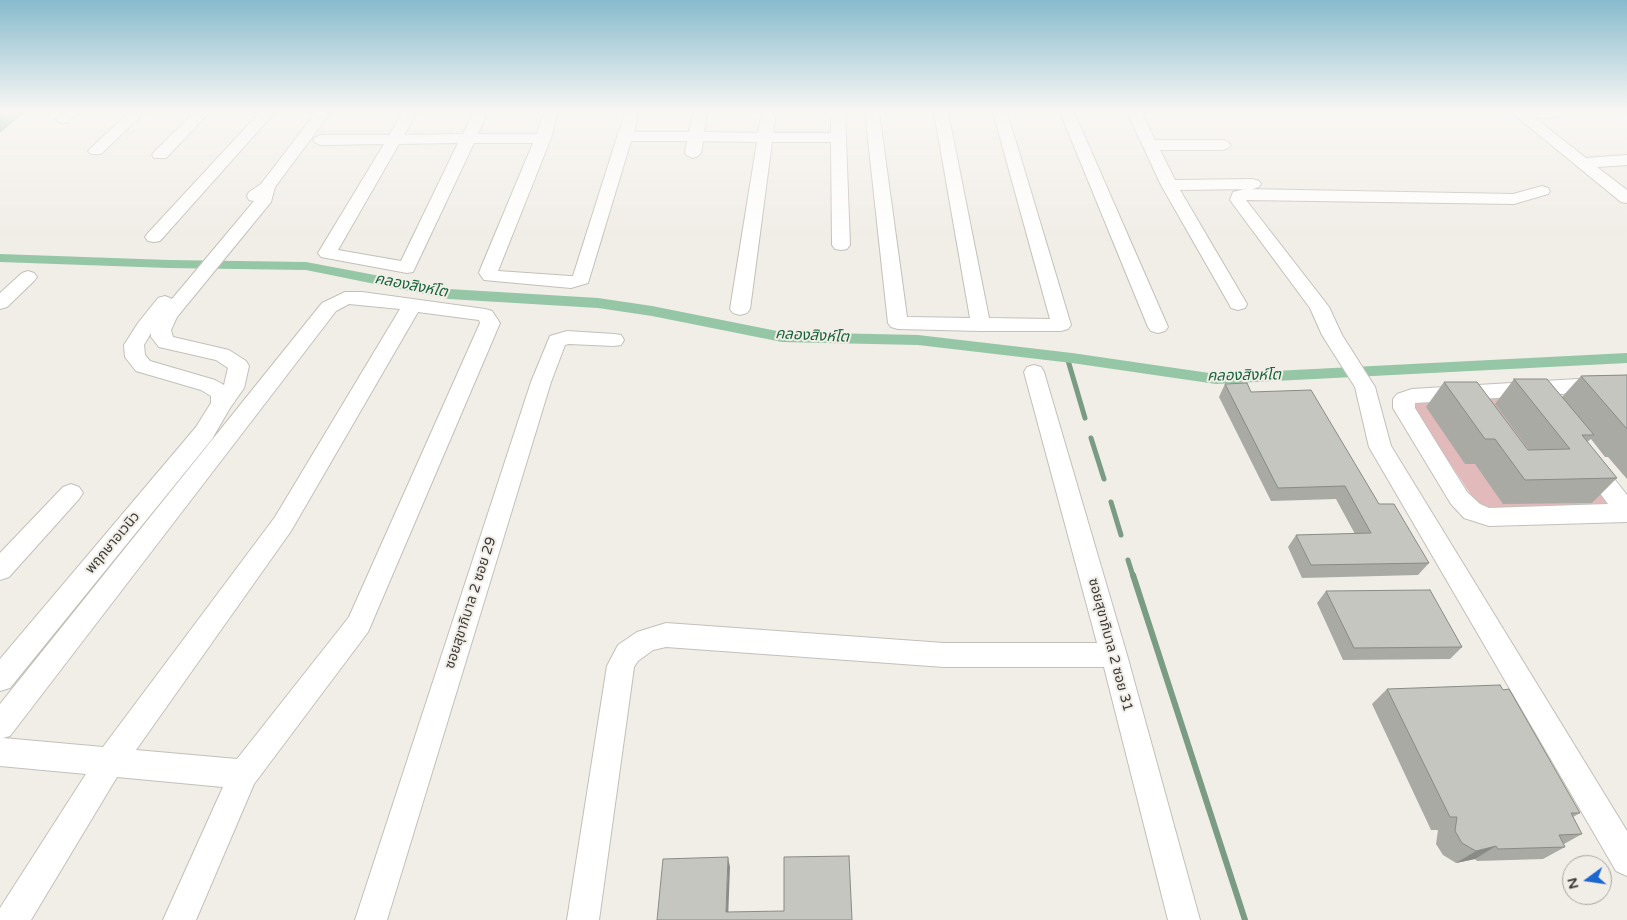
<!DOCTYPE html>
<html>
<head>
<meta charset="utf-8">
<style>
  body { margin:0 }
  #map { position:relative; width:1627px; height:920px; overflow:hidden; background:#f1ede7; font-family:"Varela Round",sans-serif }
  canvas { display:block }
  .north { position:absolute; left:1562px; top:855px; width:50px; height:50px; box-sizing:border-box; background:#f1ede7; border:1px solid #a9a6a1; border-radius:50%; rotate:256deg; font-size:14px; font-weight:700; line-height:20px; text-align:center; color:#3c3b38 }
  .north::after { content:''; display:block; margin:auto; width:18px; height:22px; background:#1b66d0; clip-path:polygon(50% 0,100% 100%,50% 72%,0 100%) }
</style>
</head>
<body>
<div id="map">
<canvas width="1627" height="920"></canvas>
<div class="north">N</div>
</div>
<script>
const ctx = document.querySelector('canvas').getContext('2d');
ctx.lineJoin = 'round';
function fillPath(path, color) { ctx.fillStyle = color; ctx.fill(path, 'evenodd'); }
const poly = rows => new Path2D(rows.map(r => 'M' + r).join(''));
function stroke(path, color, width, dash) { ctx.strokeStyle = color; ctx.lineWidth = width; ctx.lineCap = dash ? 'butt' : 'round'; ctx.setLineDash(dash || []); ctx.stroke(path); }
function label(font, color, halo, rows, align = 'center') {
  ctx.font = font + ' "Varela Round","Noto Sans Thai",sans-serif'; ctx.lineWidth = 4; ctx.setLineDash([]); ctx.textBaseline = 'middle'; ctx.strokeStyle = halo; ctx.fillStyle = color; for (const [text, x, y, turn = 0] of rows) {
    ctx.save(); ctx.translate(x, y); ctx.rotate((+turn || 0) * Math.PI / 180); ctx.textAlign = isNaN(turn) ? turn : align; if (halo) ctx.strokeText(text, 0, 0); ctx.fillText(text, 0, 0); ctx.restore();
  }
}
const green = poly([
  [1514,396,1605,498,1607,505,1492,509,1475,501,1412,406,1419,402]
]);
const water = poly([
  [0,112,24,112,0,132,0,112]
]);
const streamFar1 = poly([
  [1067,357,1085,418],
  [1091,438,1104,479],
  [1111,502,1121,535],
  [1128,560,1133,576]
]);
const stream = poly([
  [1133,575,1245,920]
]);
const canal = poly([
  [0,254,169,260,306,262,449,289,598,298,652,306,782,332,918,335,1072,353,1216,374,1627,353,1627,363,1216,384,1072,363,918,345,782,342,652,316,598,308,449,299,306,270,169,268,0,262,0,254]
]);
const minor = poly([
  [63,112,79,112,68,122,63,123,58,122,56,119,63,112],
  [129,112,145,112,101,154,91,154,88,151,91,148,129,112],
  [194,112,210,112,166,158,154,158,152,155,154,152,194,112],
  [260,112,275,112,160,241,154,242,148,241,145,237,148,233,260,112],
  [316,112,331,112,275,187,271,202,177,317,171,330,173,337,229,350,246,361,249,366,244,388,230,408,212,439,10,688,0,691,0,659,196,427,211,403,211,396,201,390,136,371,125,357,124,345,138,323,158,298,165,296,172,299,254,201,249,200,247,196,249,192,261,184,316,112],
  [151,333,151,337,159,347,216,360,228,368,224,385,215,380,150,361,145,355,144,345,151,333],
  [403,112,417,112,404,135,463,134,474,112,488,112,478,134,537,134,544,112,558,112,551,138,498,271,570,276,573,276,625,112,639,112,634,132,689,132,693,112,707,112,704,132,758,133,762,112,776,112,773,133,831,133,831,112,845,112,850,245,847,249,841,250,835,249,832,245,831,142,772,142,750,309,747,313,740,315,733,313,730,309,757,142,703,141,701,153,698,156,693,158,688,156,685,153,687,141,631,141,588,283,571,288,484,280,479,273,480,270,533,143,474,143,413,272,407,273,321,257,318,253,384,144,321,145,316,143,313,140,316,137,321,135,389,135,403,112],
  [458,143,401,261,338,250,399,144,458,143],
  [865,112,879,112,907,317,970,318,934,112,948,112,989,318,1050,319,993,112,1007,112,1071,325,1068,329,1061,331,981,331,898,329,891,327,888,323,865,112],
  [1060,112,1074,112,1168,327,1165,331,1158,333,1151,331,1148,327,1060,112],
  [1127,112,1141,112,1155,140,1223,140,1228,142,1231,145,1228,148,1223,150,1160,150,1175,180,1253,179,1259,181,1261,184,1259,187,1253,189,1180,190,1247,304,1245,308,1238,310,1231,308,1229,304,1161,185,1127,112],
  [1511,112,1568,112,1561,116,1535,118,1586,158,1627,155,1627,165,1597,167,1627,190,1627,203,1621,202,1511,112],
  [1542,186,1548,188,1550,191,1548,194,1514,204,1246,200,1329,307,1342,335,1375,387,1391,446,1627,831,1627,876,1616,871,1369,447,1355,387,1322,335,1310,308,1230,200,1233,192,1245,189,1513,194,1542,186],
  [28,271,34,273,37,277,34,281,7,307,0,309,0,293,22,273,28,271],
  [345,292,362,292,485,309,492,311,500,323,368,632,254,784,196,920,163,920,223,787,117,777,31,920,0,920,0,908,86,774,0,766,0,704,322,303,345,292],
  [349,304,400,309,275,517,103,747,3,738,10,736,336,311,349,304],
  [418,312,479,320,480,323,349,617,237,759,136,750,291,531,418,312],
  [567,331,614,334,621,335,624,340,621,345,614,346,569,344,565,345,551,382,387,920,355,920,531,382,550,336,567,331],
  [1034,365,1041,367,1044,372,1127,655,1200,920,1168,920,1104,667,944,667,666,647,653,650,638,661,634,667,599,920,567,920,607,666,618,645,637,632,666,623,944,643,1097,643,1024,372,1027,367,1034,365],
  [1627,376,1627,390,1415,403,1415,408,1467,492,1480,504,1489,508,1608,504,1578,463,1581,457,1589,455,1597,457,1627,495,1627,522,1489,526,1464,518,1451,504,1393,408,1393,399,1397,394,1412,389,1627,376],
  [71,484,79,487,83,493,79,499,9,577,0,580,0,553,63,487,71,484]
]);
const wall = poly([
  [1627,375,1627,479,1608,457,1605,457,1591,439,1587,442,1617,478,1592,503,1503,504,1475,464,1465,464,1426,407,1444,382,1528,450,1529,450,1495,404,1514,379,1562,397,1581,376],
  [1225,384,1251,392,1379,504,1429,563,1418,575,1302,578,1288,547,1296,535,1355,534,1336,499,1271,501,1219,397],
  [1326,591,1462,647,1450,659,1343,660,1317,603],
  [1387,689,1580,813,1573,817,1582,834,1564,844,1565,847,1543,859,1477,861,1475,859,1456,863,1443,855,1436,844,1438,830,1431,830,1372,704]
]);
const shadedWall = poly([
  [1496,846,1475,859,1456,863,1476,851],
  [728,857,730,867,728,920,726,912]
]);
const building = poly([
  [1627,375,1627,429,1581,376,1627,375],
  [1514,379,1547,379,1594,435,1582,435,1617,478,1525,480,1495,439,1485,439,1444,382,1477,382,1528,450,1570,449,1514,379],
  [1247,383,1251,392,1311,390,1379,504,1394,504,1429,563,1311,565,1296,535,1371,533,1345,486,1278,488,1225,384,1247,383],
  [1430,590,1462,647,1354,648,1326,591,1430,590],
  [1500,685,1503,690,1509,689,1580,813,1571,813,1582,834,1559,835,1565,847,1498,849,1496,846,1476,851,1462,843,1455,831,1457,817,1450,817,1387,689,1500,685],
  [849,856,852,920,657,920,663,859,728,857,726,912,784,911,784,857,849,856]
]);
const streetNames = [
  ["พฤกษาอเวนิว",113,543,-50],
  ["ซอยสุขาภิบาล 2 ซอย 29",471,603,-72],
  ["ซอยสุขาภิบาล 2 ซอย 31",1110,645,75]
];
const waterNames = [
  ["คลองสิงห์โต",411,286,11],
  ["คลองสิงห์โต",812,336,3],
  ["คลองสิงห์โต",1244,376,-1]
];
fillPath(green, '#e2babb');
fillPath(water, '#95c6a5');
stroke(water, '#7a9c84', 1);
stroke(streamFar1, '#7a9c84', 5);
stroke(stream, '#7a9c84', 6);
fillPath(canal, '#95c6a5');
stroke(minor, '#c3c0b9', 2);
fillPath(minor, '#fff');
fillPath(wall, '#a9aaa4');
fillPath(shadedWall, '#898b86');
fillPath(building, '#c4c6bf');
stroke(building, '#898b86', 1);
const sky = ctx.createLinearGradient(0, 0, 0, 241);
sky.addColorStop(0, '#87bbcd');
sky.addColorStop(0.46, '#f9f7f4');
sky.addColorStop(1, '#f9f7f400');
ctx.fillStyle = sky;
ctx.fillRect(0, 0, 1627, 241);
label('14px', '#3c3b38', '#f1ede7', streetNames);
label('italic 15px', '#17633b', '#f1ede7', waterNames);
</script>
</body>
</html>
